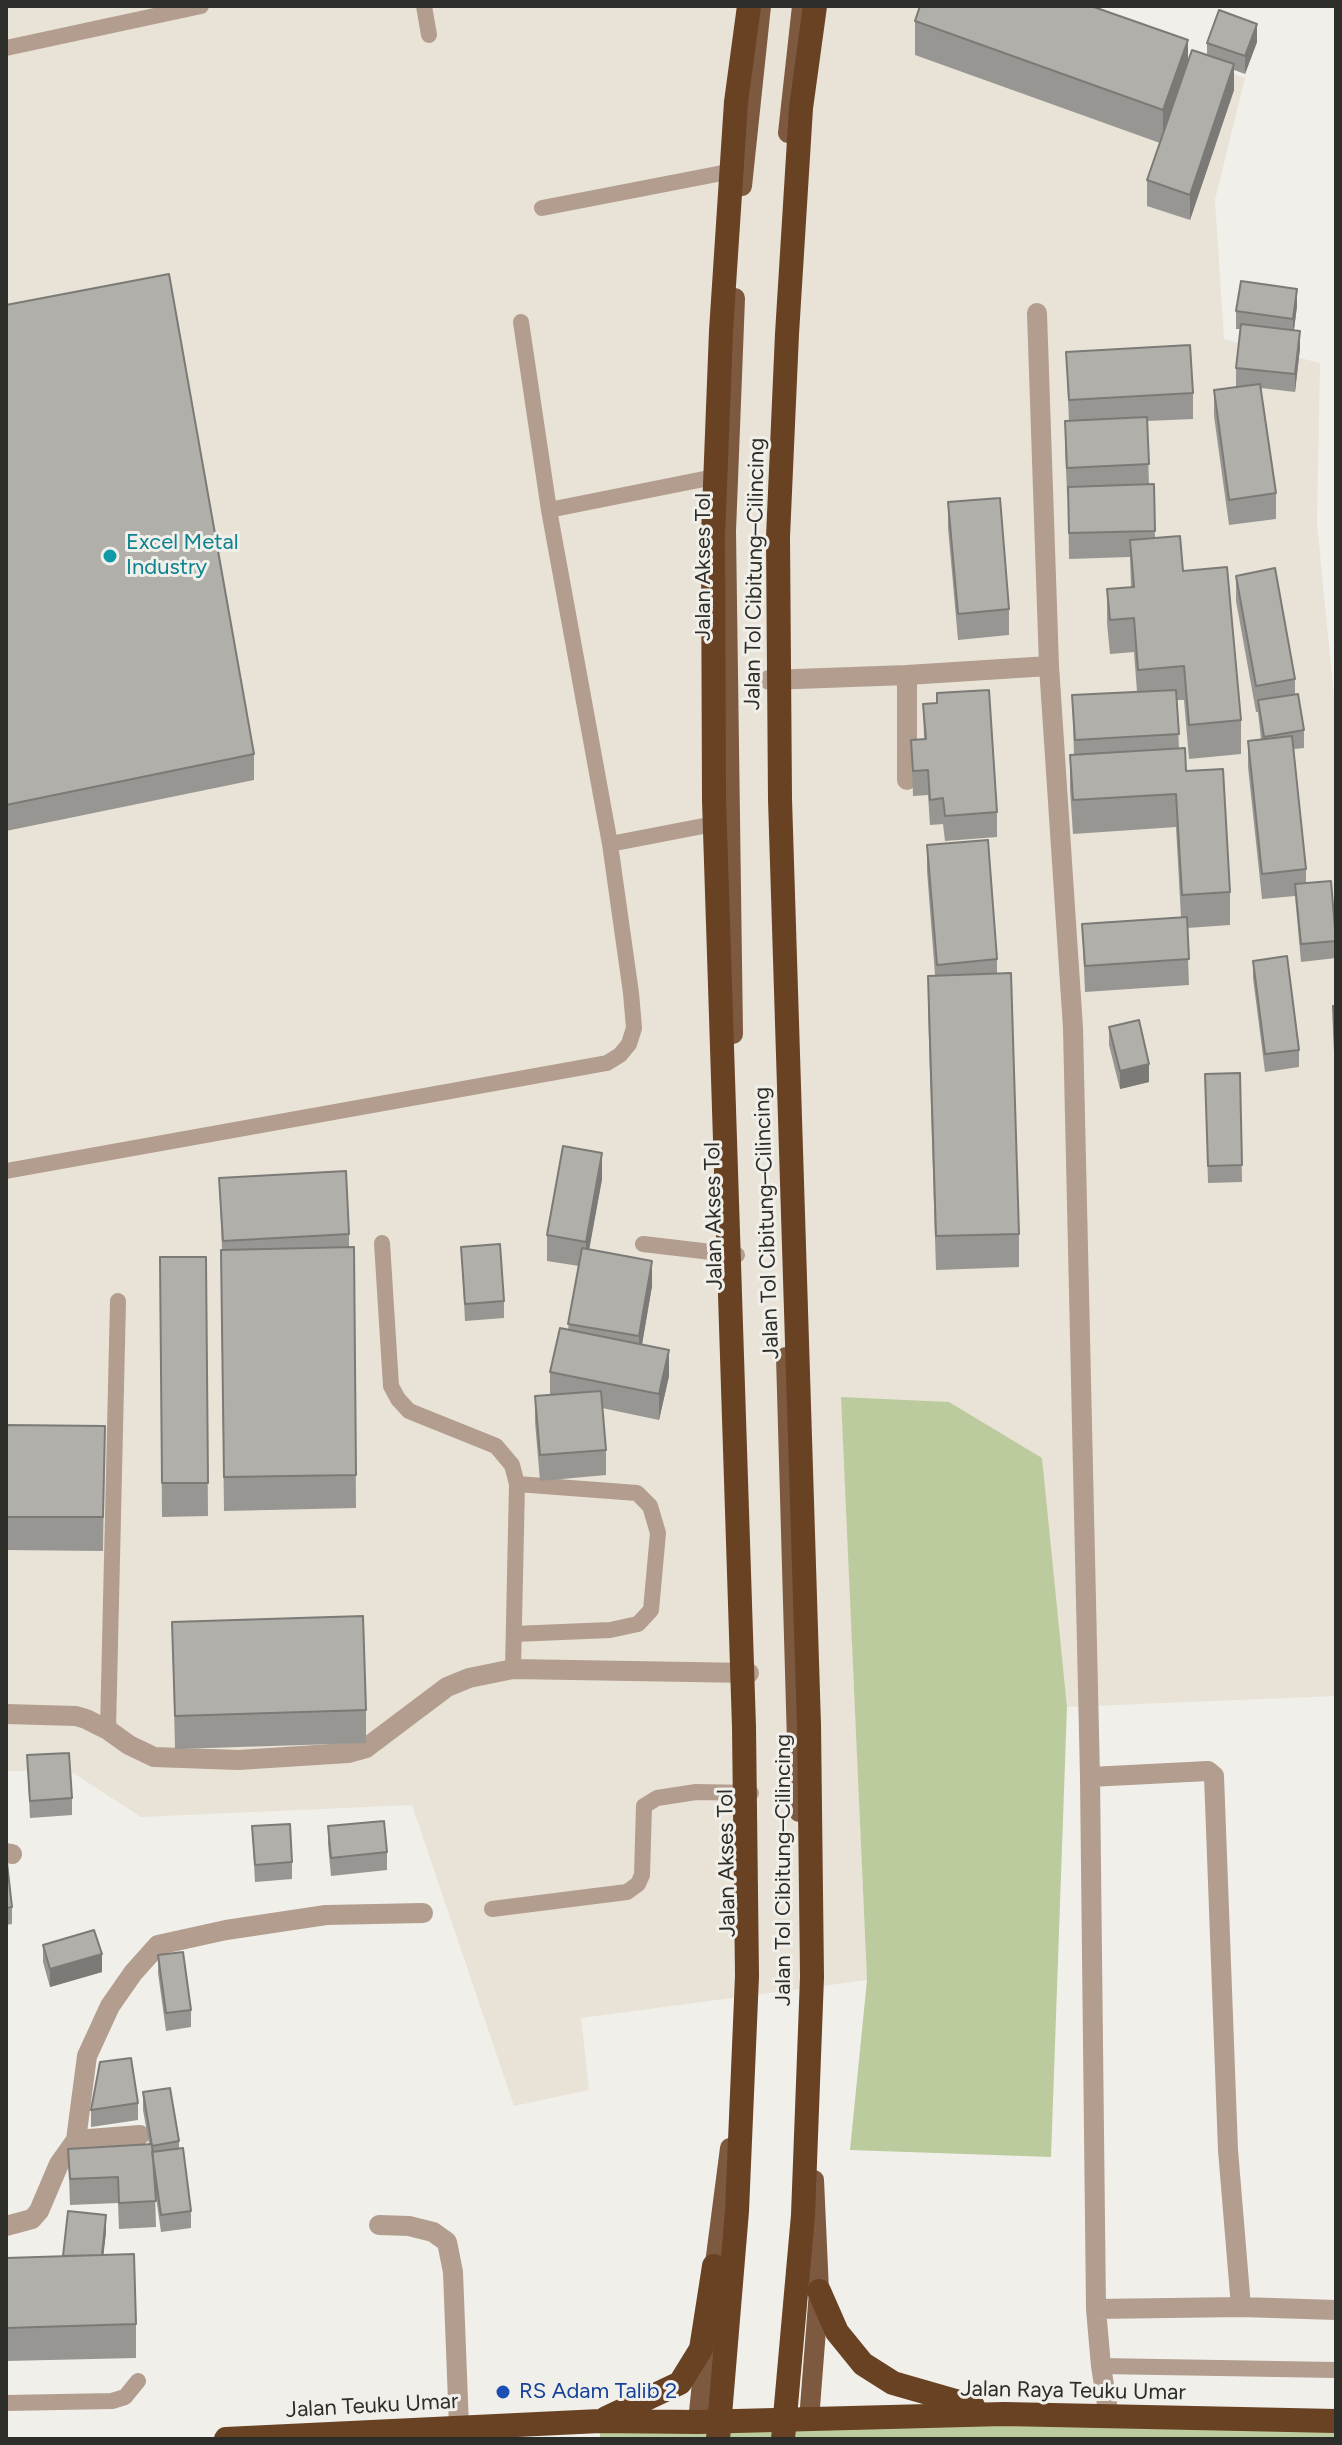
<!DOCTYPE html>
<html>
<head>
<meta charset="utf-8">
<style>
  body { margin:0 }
  #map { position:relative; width:1342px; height:2445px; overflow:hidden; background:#f1efe9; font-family:Figtree,sans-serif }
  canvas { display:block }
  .frame { position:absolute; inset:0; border:8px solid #2d2d2a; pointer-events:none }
</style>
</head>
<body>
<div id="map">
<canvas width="1342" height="2445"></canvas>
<div class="frame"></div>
</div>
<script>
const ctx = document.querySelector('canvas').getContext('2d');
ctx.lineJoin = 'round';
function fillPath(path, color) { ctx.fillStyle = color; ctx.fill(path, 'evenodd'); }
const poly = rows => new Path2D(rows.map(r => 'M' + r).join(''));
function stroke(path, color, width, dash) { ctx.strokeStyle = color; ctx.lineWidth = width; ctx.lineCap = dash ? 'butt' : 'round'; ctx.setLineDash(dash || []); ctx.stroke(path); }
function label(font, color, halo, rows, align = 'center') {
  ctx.font = font + ' Figtree,sans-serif'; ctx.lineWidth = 6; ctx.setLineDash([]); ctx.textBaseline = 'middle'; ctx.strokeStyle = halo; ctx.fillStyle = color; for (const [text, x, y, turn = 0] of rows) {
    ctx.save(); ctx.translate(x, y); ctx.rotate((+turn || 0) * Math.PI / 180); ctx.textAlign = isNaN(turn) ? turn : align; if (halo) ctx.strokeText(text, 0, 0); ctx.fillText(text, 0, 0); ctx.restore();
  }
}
const built = poly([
  [6,6,1082,6,1085,14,1245,78,1215,200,1224,339,1320,363,1317,523,1336,718,1336,1696,1067,1707,1041,1458,842,1397,867,1980,581,2018,589,2090,514,2106,412,1805,141,1817,70,1771,6,1771]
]);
const green = poly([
  [841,1397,949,1402,1042,1458,1067,1707,1051,2157,850,2150,867,1980],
  [600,2421,1336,2421,1336,2439,600,2439]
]);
const lane = poly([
  [424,6,429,35],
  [6,48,201,6],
  [542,208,738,170],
  [549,510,724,475],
  [610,844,724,822],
  [6,1171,607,1063,620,1055,629,1044,634,1028,631,993,610,844,549,510,521,322],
  [382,1243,391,1386,398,1399,409,1411,496,1446,512,1465,517,1484,513,1669],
  [643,1244,737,1255],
  [514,1634,610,1630,638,1624,651,1610,658,1533,650,1506,637,1493,517,1484],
  [108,1730,118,1301],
  [492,1909,627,1892,638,1884,642,1875,644,1806,657,1798,696,1792,751,1793],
  [1101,2366,1336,2370],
  [6,2403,112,2401,125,2397,138,2381]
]);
const street = poly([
  [1037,313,1049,666,1073,1028,1090,1777,1096,2309,1101,2366,1109,2417],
  [907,675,907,780],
  [769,680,907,675,1049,666],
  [6,1714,76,1716,86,1719,108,1730,129,1745,154,1757,238,1760,348,1753,366,1748,447,1687,469,1678,513,1669,749,1673],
  [1090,1777,1208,1771,1214,1776,1228,2150,1241,2307],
  [6,1853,12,1854],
  [76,2140,87,2056,110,2006,133,1973,158,1945,226,1930,326,1915,423,1913],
  [379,2225,409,2226,433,2232,447,2242,453,2272,459,2427],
  [6,2226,32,2219,39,2211,59,2164,76,2140,140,2135],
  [1096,2309,1241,2307,1336,2310]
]);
const primary = poly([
  [788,133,802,6],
  [742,186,761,6],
  [733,1034,726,531,735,298],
  [786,1357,799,1812],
  [713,2279,730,2148],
  [809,2420,819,2291,814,2180],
  [698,2422,706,2343]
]);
const highway = poly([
  [819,2291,837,2332,863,2364,893,2383,973,2406],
  [606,2418,680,2383,701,2349,714,2266],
  [226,2439,600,2421,698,2422,1004,2414,1336,2421]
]);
const highwayBridge = poly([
  [718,2439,737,2211,747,1976,744,1727,714,800,713,536,721,331,736,102,749,6],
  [783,2439,803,2215,812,1977,809,1725,780,799,778,537,787,334,801,108,815,6]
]);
const wall = poly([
  [915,21,1188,60,1207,55,1207,43,1257,42,1245,74,1234,70,1234,90,1190,220,1147,206,1147,180,1160,143,915,55],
  [6,305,254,754,254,780,6,831],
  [1297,306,1294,330,1300,348,1295,392,1261,388,1276,493,1276,519,1229,525,1214,416,1214,390,1242,386,1236,386,1236,368,1240,329,1236,329,1236,311],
  [1066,352,1193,393,1193,419,1147,421,1149,485,1154,484,1155,538,1183,571,1241,720,1241,754,1189,759,1184,700,1177,700,1179,749,1230,892,1230,925,1187,928,1189,985,1085,992,1082,924,1181,917,1176,827,1073,834,1070,789,1070,755,1074,755,1072,695,1137,692,1134,652,1110,654,1107,623,1107,589,1131,587,1130,557,1069,559,1068,493,1067,493,1065,447,1065,421,1069,421],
  [948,502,1009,609,1009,635,958,640,948,528],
  [1236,576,1295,679,1295,694,1304,730,1304,748,1294,749,1306,869,1306,883,1336,935,1336,958,1301,962,1295,896,1262,899,1248,767,1248,741,1261,739,1258,712,1256,712,1236,601],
  [923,704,997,812,997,837,945,841,943,824,930,825,928,795,913,796,911,740,924,739],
  [927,845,997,959,997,973,1019,1234,1019,1267,936,1270,928,1009,928,976,935,975,927,871],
  [1253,961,1299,1050,1299,1067,1265,1072,1253,978],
  [1333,1006,1336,1006,1336,1069,1335,1069],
  [1109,1027,1149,1082,1120,1089,1109,1045],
  [1240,1073,1242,1182,1208,1183,1205,1074],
  [219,1178,349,1234,349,1247,354,1247,356,1508,224,1511,221,1283,222,1249],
  [602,1179,589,1249,652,1286,642,1344,669,1376,659,1420,602,1408,606,1450,606,1475,540,1481,535,1422,535,1396,550,1395,550,1372,568,1329,579,1266,547,1261,547,1235],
  [461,1247,504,1301,504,1318,465,1321],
  [160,1257,206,1257,208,1516,162,1517],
  [6,1425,105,1426,103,1551,6,1550],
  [172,1622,366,1710,366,1743,175,1749],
  [27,1755,72,1798,72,1815,30,1818],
  [252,1826,292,1862,292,1879,255,1882],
  [328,1826,387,1852,387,1870,331,1876,328,1844],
  [6,1854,12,1907,12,1924,6,1925],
  [43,1945,102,1972,50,1987,43,1962],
  [158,1955,191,2010,191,2027,166,2031,158,1973],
  [143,2092,179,2141,179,2148,191,2211,191,2228,161,2232,155,2190,156,2227,119,2229,118,2203,70,2205,68,2149,149,2144,143,2110],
  [138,2103,138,2120,91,2127,91,2110],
  [106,2232,103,2255,136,2324,136,2358,6,2361,6,2258,63,2256]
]);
const shadedWall = poly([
  [1257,24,1257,42,1245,74,1245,56],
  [1188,40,1188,74,1163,144,1163,110],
  [1234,64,1234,90,1190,220,1190,195],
  [1297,289,1297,306,1293,337,1293,319],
  [1300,331,1300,348,1295,392,1295,374],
  [1149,1064,1149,1082,1120,1089,1120,1071],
  [602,1153,602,1179,586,1267,586,1242],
  [652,1261,652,1286,639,1362,639,1336],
  [669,1350,669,1376,659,1420,659,1394],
  [102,1954,102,1972,50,1987,50,1969],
  [106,2215,106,2232,101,2278,101,2261]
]);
const building = poly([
  [920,6,1091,6,1188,40,1163,110,915,21,920,6],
  [1219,10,1257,24,1245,56,1207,43,1219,10],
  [1192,50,1234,64,1190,195,1147,180,1192,50],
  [169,274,254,754,6,805,6,305,169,274],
  [1241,281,1297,289,1293,319,1236,311,1241,281],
  [1241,324,1300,331,1295,374,1236,368,1241,324],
  [1190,345,1193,393,1069,400,1066,352,1190,345],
  [1260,384,1276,493,1229,500,1214,390,1260,384],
  [1147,417,1149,464,1067,468,1065,421,1147,417],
  [1154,484,1155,531,1069,533,1068,487,1154,484],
  [1000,498,1009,609,958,614,948,502,1000,498],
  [1180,536,1183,571,1227,567,1241,720,1189,725,1184,666,1138,670,1134,618,1110,620,1107,589,1134,587,1130,540,1180,536],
  [1275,568,1295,679,1256,686,1236,576,1275,568],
  [989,690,997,812,945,816,943,798,930,800,928,770,913,771,911,740,926,739,923,704,937,703,937,693,989,690],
  [1176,690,1179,734,1075,740,1072,695,1176,690],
  [1298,694,1304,730,1264,737,1258,700,1298,694],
  [1292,736,1306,869,1262,874,1248,741,1292,736],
  [1185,748,1186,771,1223,769,1230,892,1182,895,1176,794,1073,800,1070,755,1185,748],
  [988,840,997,959,937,965,927,845,988,840],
  [1331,881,1336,941,1301,944,1295,884,1331,881],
  [1187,917,1189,959,1085,966,1082,924,1187,917],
  [1287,956,1299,1050,1265,1054,1253,961,1287,956],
  [1011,973,1019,1234,936,1236,928,976,1011,973],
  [1333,1006,1336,1006,1336,1052,1335,1052,1333,1006],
  [1139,1020,1149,1064,1120,1071,1109,1027,1139,1020],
  [1240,1073,1242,1165,1208,1166,1205,1074,1240,1073],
  [563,1146,602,1153,586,1242,547,1235,563,1146],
  [346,1171,349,1234,223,1241,219,1178,346,1171],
  [500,1244,504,1301,465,1304,461,1247,500,1244],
  [354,1247,356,1475,224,1477,221,1250,354,1247],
  [582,1248,652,1261,639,1336,568,1324,582,1248],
  [160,1257,206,1257,208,1483,162,1483,160,1257],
  [560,1328,669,1350,659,1394,550,1372,560,1328],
  [601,1391,606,1450,540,1455,535,1396,601,1391],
  [6,1425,105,1426,103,1517,6,1517,6,1425],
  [363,1616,366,1710,175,1716,172,1622,363,1616],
  [69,1753,72,1798,30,1801,27,1755,69,1753],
  [384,1821,387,1852,331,1858,328,1826,384,1821],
  [290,1824,292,1862,255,1865,252,1826,290,1824],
  [6,1854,12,1907,6,1908,6,1854],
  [94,1930,102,1954,50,1969,43,1945,94,1930],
  [183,1952,191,2010,166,2013,158,1955,183,1952],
  [131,2058,138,2103,91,2110,100,2062,131,2058],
  [170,2088,179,2141,152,2146,143,2092,170,2088],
  [152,2144,156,2201,119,2203,118,2177,70,2179,68,2149,152,2144],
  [183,2148,191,2211,161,2215,152,2152,183,2148],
  [68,2211,106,2215,102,2255,63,2256,68,2211],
  [134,2254,136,2324,6,2328,6,2258,134,2254]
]);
const markers = [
  [110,556,8,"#0f9aa8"],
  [503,2392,8,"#1a4fb4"]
];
const cultureNames = [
  ["Excel Metal",126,543],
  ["Industry",126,568]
];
const streetNames = [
  ["Jalan Akses Tol",704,567,-90],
  ["Jalan Tol Cibitung–Cilincing",755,574,-89],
  ["Jalan Akses Tol",714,1216,-91],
  ["Jalan Tol Cibitung–Cilincing",767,1223,-92],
  ["Jalan Akses Tol",727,1863,-91],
  ["Jalan Tol Cibitung–Cilincing",784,1870,-90],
  ["Jalan Raya Teuku Umar",1073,2391,1],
  ["Jalan Teuku Umar",372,2406,-3]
];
const transitNames = [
  ["RS Adam Talib 2",519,2392]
];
fillPath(built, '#e8e3d6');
fillPath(green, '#bccb9e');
stroke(lane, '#b29d8f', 16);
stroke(street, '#b29d8f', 20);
stroke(primary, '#7d5940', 20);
stroke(highway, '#694123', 24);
stroke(highwayBridge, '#694123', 24);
fillPath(wall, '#989692');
fillPath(shadedWall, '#7c7a77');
fillPath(building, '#b1afaa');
stroke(building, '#7c7a77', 2);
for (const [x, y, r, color] of markers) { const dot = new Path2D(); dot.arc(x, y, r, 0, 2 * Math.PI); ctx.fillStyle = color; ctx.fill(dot); stroke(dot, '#f1efe9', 3); }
label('22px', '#0d838f', '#f1efe9', cultureNames, 'left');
label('22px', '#2d2d2a', '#f1efe9', streetNames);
label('22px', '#164399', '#f1efe9', transitNames, 'left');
</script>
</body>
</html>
